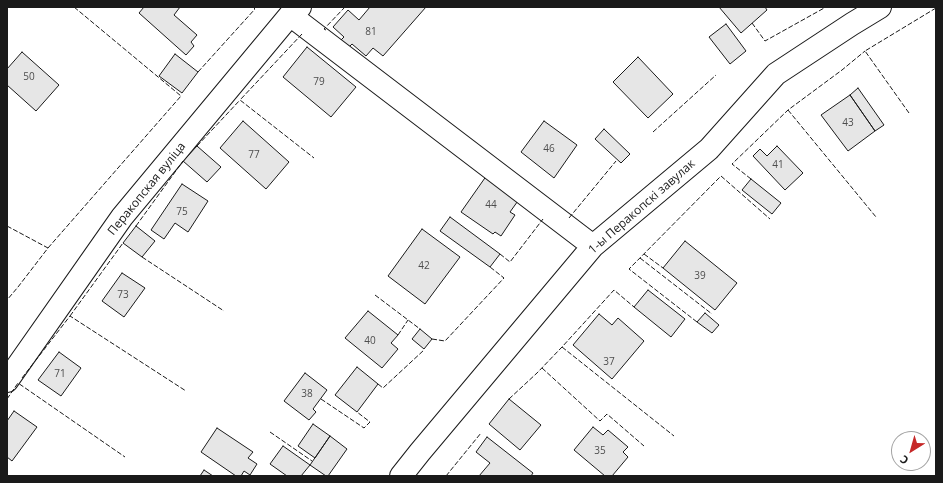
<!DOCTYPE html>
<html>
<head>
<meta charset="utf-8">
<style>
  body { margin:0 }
  #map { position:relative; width:943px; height:483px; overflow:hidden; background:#fff; font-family:"Open Sans",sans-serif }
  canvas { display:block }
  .frame { position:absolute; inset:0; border:8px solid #1a1a1a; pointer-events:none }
  .north { position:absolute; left:891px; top:431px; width:40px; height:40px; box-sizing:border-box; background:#fff; border:1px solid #a3a3a3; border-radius:50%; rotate:217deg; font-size:11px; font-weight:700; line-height:16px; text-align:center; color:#1a1a1a }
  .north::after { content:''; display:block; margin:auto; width:14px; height:18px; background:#c62828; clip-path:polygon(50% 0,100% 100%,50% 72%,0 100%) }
</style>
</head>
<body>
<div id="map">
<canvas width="943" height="483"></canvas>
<div class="frame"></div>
<div class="north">С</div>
</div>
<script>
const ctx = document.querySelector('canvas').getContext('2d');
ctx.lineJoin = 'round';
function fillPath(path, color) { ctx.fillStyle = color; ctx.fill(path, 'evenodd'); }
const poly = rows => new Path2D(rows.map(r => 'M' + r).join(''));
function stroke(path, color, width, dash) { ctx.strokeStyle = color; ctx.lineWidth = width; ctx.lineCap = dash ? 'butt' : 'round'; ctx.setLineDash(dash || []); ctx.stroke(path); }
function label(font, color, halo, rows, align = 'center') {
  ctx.font = font + ' "Open Sans",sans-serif'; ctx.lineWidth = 3; ctx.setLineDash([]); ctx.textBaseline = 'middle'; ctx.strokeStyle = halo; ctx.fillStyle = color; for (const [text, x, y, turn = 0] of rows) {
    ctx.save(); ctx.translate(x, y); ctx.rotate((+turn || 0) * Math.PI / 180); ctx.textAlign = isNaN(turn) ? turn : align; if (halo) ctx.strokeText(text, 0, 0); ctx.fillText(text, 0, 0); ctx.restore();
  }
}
const building = poly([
  [144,7,180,7,174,15,197,35,191,42,194,46,186,55,139,13,144,7],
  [370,7,426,7,383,56,373,48,366,56,352,44,347,49,339,42,344,37,333,27,348,10,359,20,370,7],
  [719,7,765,7,767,10,741,33,719,7],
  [726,24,746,51,730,64,709,37,726,24],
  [307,47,356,87,331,117,283,77,307,47],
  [22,52,59,85,36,111,7,85,7,69,22,52],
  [175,54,198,72,182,93,159,76,175,54],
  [638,57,673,94,648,118,613,82,638,57],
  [858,88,884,125,875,131,850,95,858,88],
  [850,95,875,131,848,151,821,115,850,95],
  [243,121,289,162,266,189,220,148,243,121],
  [544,121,577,145,554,178,521,152,544,121],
  [604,129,630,154,621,163,595,139,604,129],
  [197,146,221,167,207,182,183,161,197,146],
  [777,146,803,173,785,190,753,156,760,149,767,156,777,146],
  [487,175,520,198,510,212,515,215,501,236,495,232,493,234,461,212,487,175],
  [751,179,781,203,772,214,742,190,751,179],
  [182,184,208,201,188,232,175,223,164,239,151,230,182,184],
  [450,217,500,254,490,267,440,231,450,217],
  [136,226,155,241,142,257,123,243,136,226],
  [422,229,460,257,425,304,388,276,422,229],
  [685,241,737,283,715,310,663,268,685,241],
  [122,273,145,288,124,317,102,301,122,273],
  [648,290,685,319,671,337,634,307,648,290],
  [368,311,398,335,391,343,398,349,382,368,345,338,368,311],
  [705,313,719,325,712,333,697,322,705,313],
  [599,314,612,325,618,318,644,341,612,379,573,345,599,314],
  [420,329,432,339,424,349,412,339,420,329],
  [59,352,81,368,61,396,38,380,59,352],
  [357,367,378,384,357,412,335,395,357,367],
  [305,373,327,390,313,409,316,412,309,420,284,401,305,373],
  [509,399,541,425,520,450,489,424,509,399],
  [14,411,37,427,12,461,7,457,7,421,14,411],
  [313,424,330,436,315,458,298,446,313,424],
  [593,427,603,435,608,430,628,447,623,452,628,457,612,476,605,476,574,450,593,427],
  [217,428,253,452,248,458,257,464,250,475,244,471,241,476,236,476,201,452,217,428],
  [330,436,347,449,328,476,326,476,310,465,330,436],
  [487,437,533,473,531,476,479,476,490,463,476,452,487,437],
  [283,446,310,465,301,476,287,476,270,464,283,446],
  [204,470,213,476,200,476,204,470]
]);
const minor = poly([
  [290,15,593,246],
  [7,381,122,217,290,15,300,7],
  [401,476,420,452,593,246,709,149,776,74,852,24,880,7]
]);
const fence = poly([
  [752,23,765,41,826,7],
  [326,30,324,29,345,7],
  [302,34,240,100,314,158],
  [198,72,255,9,253,7],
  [788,110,876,217],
  [909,113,865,51,936,8],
  [653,132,716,75],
  [197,146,240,100],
  [751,179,732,164,788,110,842,70,865,51],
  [569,218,616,161],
  [7,226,48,248,18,287,7,300],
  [136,226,183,161],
  [48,248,181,96,74,7],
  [500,254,510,262,543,219],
  [644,254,663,268],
  [142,257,224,311],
  [640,258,712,314],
  [375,295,420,329],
  [70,316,123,243],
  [697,322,629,269,721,176,770,219],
  [398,335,408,320],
  [432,339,445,341,504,278,490,267],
  [562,347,674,436],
  [542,368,600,421,607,414,644,446],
  [22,378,70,316,186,391],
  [378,384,383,388,424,350],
  [7,399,18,383,125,457],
  [321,399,364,428,370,422,357,412],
  [509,399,537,373,562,347,614,290,634,307],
  [270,432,312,461],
  [446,476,481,433]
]);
const numberNames = [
  ["81",371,32],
  ["50",29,77],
  ["79",319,82],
  ["43",848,123],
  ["46",549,149],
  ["77",254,155],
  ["41",778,165],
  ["44",491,205],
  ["75",182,212],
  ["42",424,266],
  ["39",700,276],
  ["73",123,295],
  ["40",370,341],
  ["37",609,362],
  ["71",60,374],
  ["38",307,394],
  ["35",600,451]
];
const streetNames = [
  ["Перакопская вуліца",147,189,-51],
  ["1-ы Перакопскі завулак",642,207,-41]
];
fillPath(building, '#e6e6e6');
stroke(building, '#1a1a1a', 1);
stroke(minor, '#1a1a1a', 24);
stroke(minor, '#fff', 22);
stroke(fence, '#1a1a1a', 1, [5, 2]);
label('10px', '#4d4d4d', null, numberNames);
label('12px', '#1a1a1a', '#fff', streetNames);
</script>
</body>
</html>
